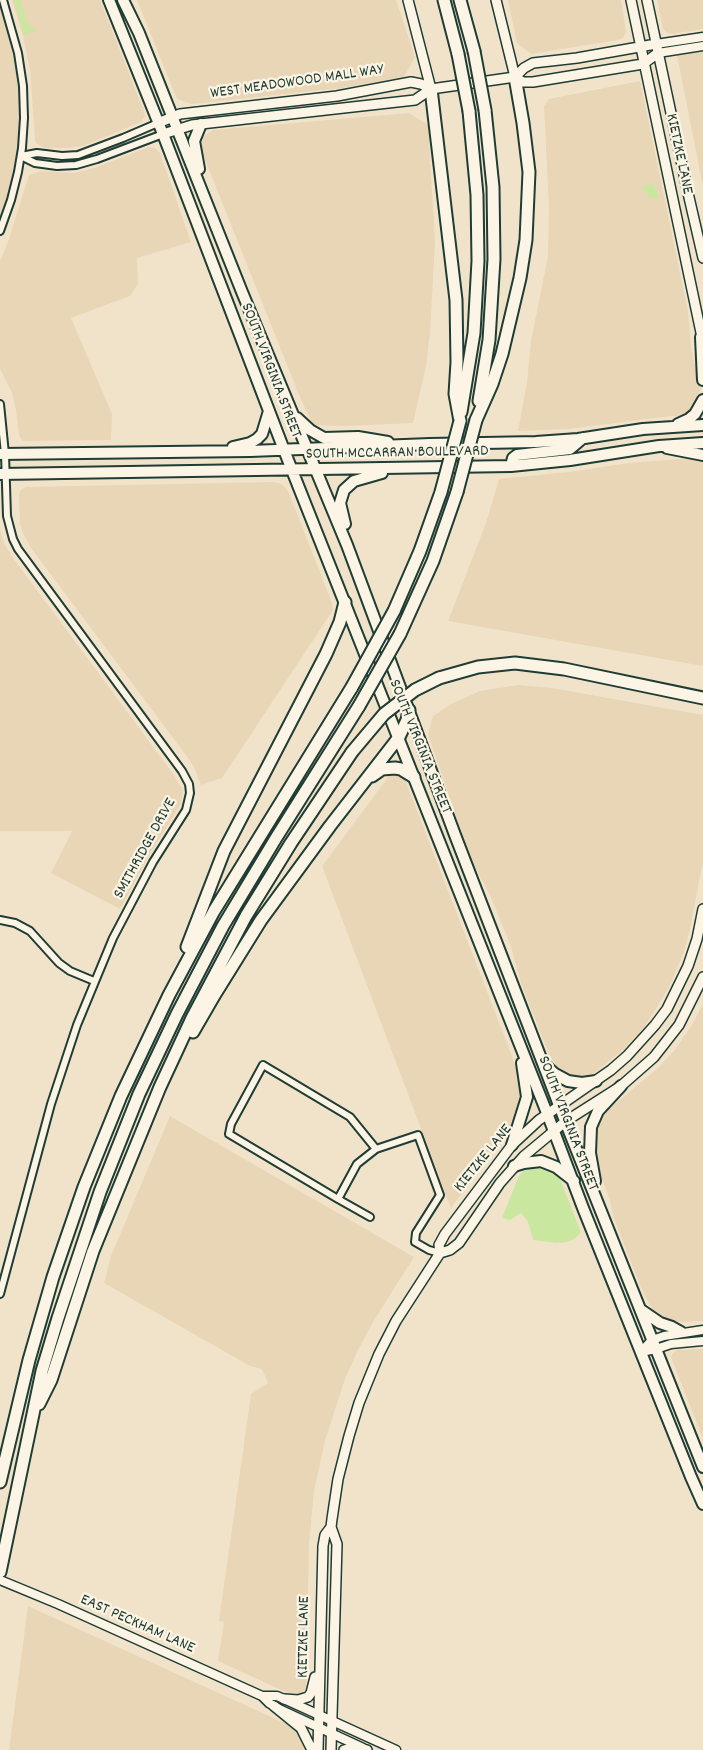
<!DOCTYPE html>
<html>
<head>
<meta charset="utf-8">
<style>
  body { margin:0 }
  canvas { display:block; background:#f1e3ca }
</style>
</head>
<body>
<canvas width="703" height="1750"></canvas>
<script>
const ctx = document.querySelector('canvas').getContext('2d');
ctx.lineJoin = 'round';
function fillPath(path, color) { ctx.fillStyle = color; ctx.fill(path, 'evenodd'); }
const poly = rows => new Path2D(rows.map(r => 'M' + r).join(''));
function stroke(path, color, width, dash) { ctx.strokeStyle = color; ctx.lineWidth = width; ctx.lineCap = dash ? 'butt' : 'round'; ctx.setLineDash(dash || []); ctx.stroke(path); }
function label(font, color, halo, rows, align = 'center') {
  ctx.font = font + ' Dekko,sans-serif'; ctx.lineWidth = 4.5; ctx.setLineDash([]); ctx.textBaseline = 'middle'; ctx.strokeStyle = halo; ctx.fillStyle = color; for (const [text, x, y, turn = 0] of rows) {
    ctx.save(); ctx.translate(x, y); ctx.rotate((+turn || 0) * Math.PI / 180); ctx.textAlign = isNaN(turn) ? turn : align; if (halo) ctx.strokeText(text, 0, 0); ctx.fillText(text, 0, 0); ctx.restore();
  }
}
const built = poly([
  [12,0,100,0,144,111,145,116,141,122,83,146,69,148,45,148,37,144,35,140,30,69,23,36],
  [137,0,396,0,415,57,404,77,342,88,192,104,177,99],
  [508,0,621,0,626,32,623,38,618,40,531,54,517,43],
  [657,0,703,0,703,29,672,34,666,32,663,29],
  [0,7,14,54,20,87,22,133,10,186,0,219],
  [703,51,703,187,677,55],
  [640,81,688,311,691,347,700,388,699,400,692,411,683,416,671,416,568,429,518,431,527,382,531,341,548,256,549,208,544,106,549,99],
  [409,113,428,125,435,242,430,333,426,367,413,423,346,426,313,425,301,400,200,147,203,137,213,130],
  [149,147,155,148,160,153,191,242,137,258,138,284,130,296,71,318,112,414,111,440,23,441,19,436,16,410,12,393,0,369,0,261,8,242,29,175,40,171,74,173,94,168],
  [692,458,703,460,703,666,448,621,486,523,499,479,568,472,629,463],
  [272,482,279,483,284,486,289,493,332,603,333,610,222,778,201,785,194,767,185,754,31,548,24,535,20,524,19,494,21,490,26,487],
  [0,529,4,543,13,558,174,775,183,791,181,804,152,850,120,909,51,873,72,831,0,831],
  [518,685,552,688,703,715,703,861,690,929,684,952,668,989,646,1025,623,1050,593,1074,582,1078,570,1077,554,1067,522,986,510,944,490,895,474,865,465,843,428,734,433,716,449,705,480,691],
  [394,774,401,776,406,782,510,1051,520,1080,521,1100,509,1130,451,1208,322,866,389,776],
  [703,1004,703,1321,672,1322,662,1319,656,1314,649,1304,640,1285,613,1216,610,1200,598,1168,595,1152,595,1138,600,1121,609,1109,657,1069,674,1051,692,1025],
  [170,1116,414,1257,373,1322,358,1350,345,1379,325,1441,314,1491,309,1545,306,1686,304,1691,297,1695,292,1695,218,1661,224,1622,219,1621,251,1394,268,1383,262,1369,250,1366,104,1283,111,1256],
  [703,1349,703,1439,671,1357,673,1353,677,1350],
  [28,1606,293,1727,300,1733,307,1750,9,1750]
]);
const green = poly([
  [14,0,20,0,25,17,31,27,37,30,24,35],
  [653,184,660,198,650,198,644,190,643,186],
  [536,1168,543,1168,550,1171,557,1176,561,1181,581,1233,574,1239,567,1242,557,1243,533,1240,528,1222,521,1213,510,1220,502,1218,519,1176,523,1171]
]);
const minor = poly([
  [21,156,35,163,57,166,76,165,97,159,163,134],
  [21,156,37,153,62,156,78,155,123,138,158,123],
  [0,231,11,200,18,172,22,148,24,118,23,86,18,53,3,0],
  [0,404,5,454,7,516,13,539,18,549,182,771,189,784,190,793,186,810,153,862,113,938,77,1025,51,1104,0,1294],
  [0,920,15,923,30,931,59,963,70,971,94,981],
  [338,1199,229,1134,231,1124,263,1065,350,1117,376,1149],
  [370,1217,338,1199,357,1164,376,1149,418,1135,440,1195,416,1233,415,1242,429,1250,440,1253]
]);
const tertiary = poly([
  [656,44,703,37],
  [658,53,703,46],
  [641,1352,652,1340,664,1336,703,1330],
  [641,1352,656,1349,671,1344,703,1341],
  [0,1580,58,1604,262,1696,269,1703,279,1709,363,1748],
  [262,1696,277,1696,284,1699,396,1750]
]);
const secondary = poly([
  [408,0,431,89],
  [496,0,515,77],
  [631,0,703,342],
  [647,0,688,193,703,258],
  [515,77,523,82,533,82,643,64,658,53],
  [158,123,180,114,337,96,411,82,421,84,431,89],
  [163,134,192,125,415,100,431,89,515,77,524,68,533,63,577,58,656,44],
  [440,1253,439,1245,445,1234,512,1145,539,1120,611,1070,627,1056,655,1025,667,1009,688,966,697,939,703,909],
  [284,1699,298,1700,308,1697,311,1693,315,1677],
  [274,1706,301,1728,312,1750],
  [318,1750,323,1546,325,1535,331,1527],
  [331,1750,337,1544,331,1527,332,1519,338,1479,349,1436,359,1403,379,1354,396,1321,440,1253,450,1250,459,1243,500,1183,524,1156,566,1121,621,1086,654,1057,679,1025,703,977],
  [344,1750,351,1748,367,1750]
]);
const primary = poly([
  [109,0,163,134,284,450,547,1113,583,1208,691,1477,703,1504],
  [123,0,139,33,242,292,347,545,455,835,569,1131,703,1467],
  [199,169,194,141,201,124],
  [701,337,703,380],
  [297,418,310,430,324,438,358,437,388,442],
  [678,424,689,419,695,414,703,400],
  [233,447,250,443,257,439,262,434,269,411],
  [667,448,703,455],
  [0,454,250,451,430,444,536,442,578,439,643,429,703,425],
  [511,466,513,458,517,455,570,449,583,438],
  [0,474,511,466,570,460,659,446,703,443],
  [345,524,340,503,344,490,354,481,382,473],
  [547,1067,555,1074,568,1081,582,1083,596,1081],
  [512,1145,527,1097,522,1063],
  [514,1166,524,1163,541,1161,556,1167,574,1181],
  [595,1181,590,1153,591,1127,598,1111,621,1086],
  [641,1310,660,1323,672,1327,681,1332]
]);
const motorway = poly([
  [444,0,458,54],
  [460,0,474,51],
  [431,89,456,300,457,362,455,394,460,421],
  [479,401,489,340,494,259,493,187,485,110],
  [461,412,474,333,478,261,477,195,469,111],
  [476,420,492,384,502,354,520,278,526,240,529,172,523,123,515,77],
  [394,611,420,551,441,492],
  [400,634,433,561,457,492],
  [439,678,478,667,515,663,564,669,703,698],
  [372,776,382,769,395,768,401,769,414,777],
  [187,947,224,851,326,654,340,622,345,602],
  [193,1032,215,994,261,920,330,826,399,737,407,720,409,710],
  [39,1404,51,1380,93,1251,160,1087,192,1018,246,916,291,843,352,752],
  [0,1482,29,1360,53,1277,84,1187,121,1096,169,995,214,911,352,687],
  [0,1572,42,1371,58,1318,100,1192,139,1094,177,1014,223,926,276,838,359,706]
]);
const motorwayBridge = poly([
  [474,51,485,110],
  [458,54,469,111],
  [441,492,460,421],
  [457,492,476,420],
  [352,687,394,611],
  [359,706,400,634],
  [352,752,384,714,415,690,439,678]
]);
const streetNames = [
  ["WEST MEADOWOOD MALL WAY",297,83,-8],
  ["KIETZKE LANE",678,154,78],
  ["SOUTH VIRGINIA STREET",270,371,69],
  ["SOUTH MCCARRAN BOULEVARD",397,454,-1],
  ["SOUTH VIRGINIA STREET",419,747,68],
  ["SMITHRIDGE DRIVE",146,849,-61],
  ["SOUTH VIRGINIA STREET",567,1124,69],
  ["KIETZKE LANE",484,1159,-51],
  ["EAST PECKHAM LANE",137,1625,24],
  ["KIETZKE LANE",305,1637,-89]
];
fillPath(built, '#e9d6b7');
fillPath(green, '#cae79f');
stroke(minor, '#1f3d34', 10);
stroke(tertiary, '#1f3d34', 11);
stroke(secondary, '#1f3d34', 12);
stroke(primary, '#1f3d34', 14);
stroke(motorway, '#1f3d34', 15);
stroke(minor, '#fcf5e5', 6);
stroke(tertiary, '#fcf5e5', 8);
stroke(secondary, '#fcf5e5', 9);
stroke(primary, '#fcf5e5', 10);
stroke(motorway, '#fcf5e5', 11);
stroke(motorwayBridge, '#1f3d34', 15, []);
stroke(motorwayBridge, '#fcf5e5', 11);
label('16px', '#1f3d34', '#fcf5e5', streetNames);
</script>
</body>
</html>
